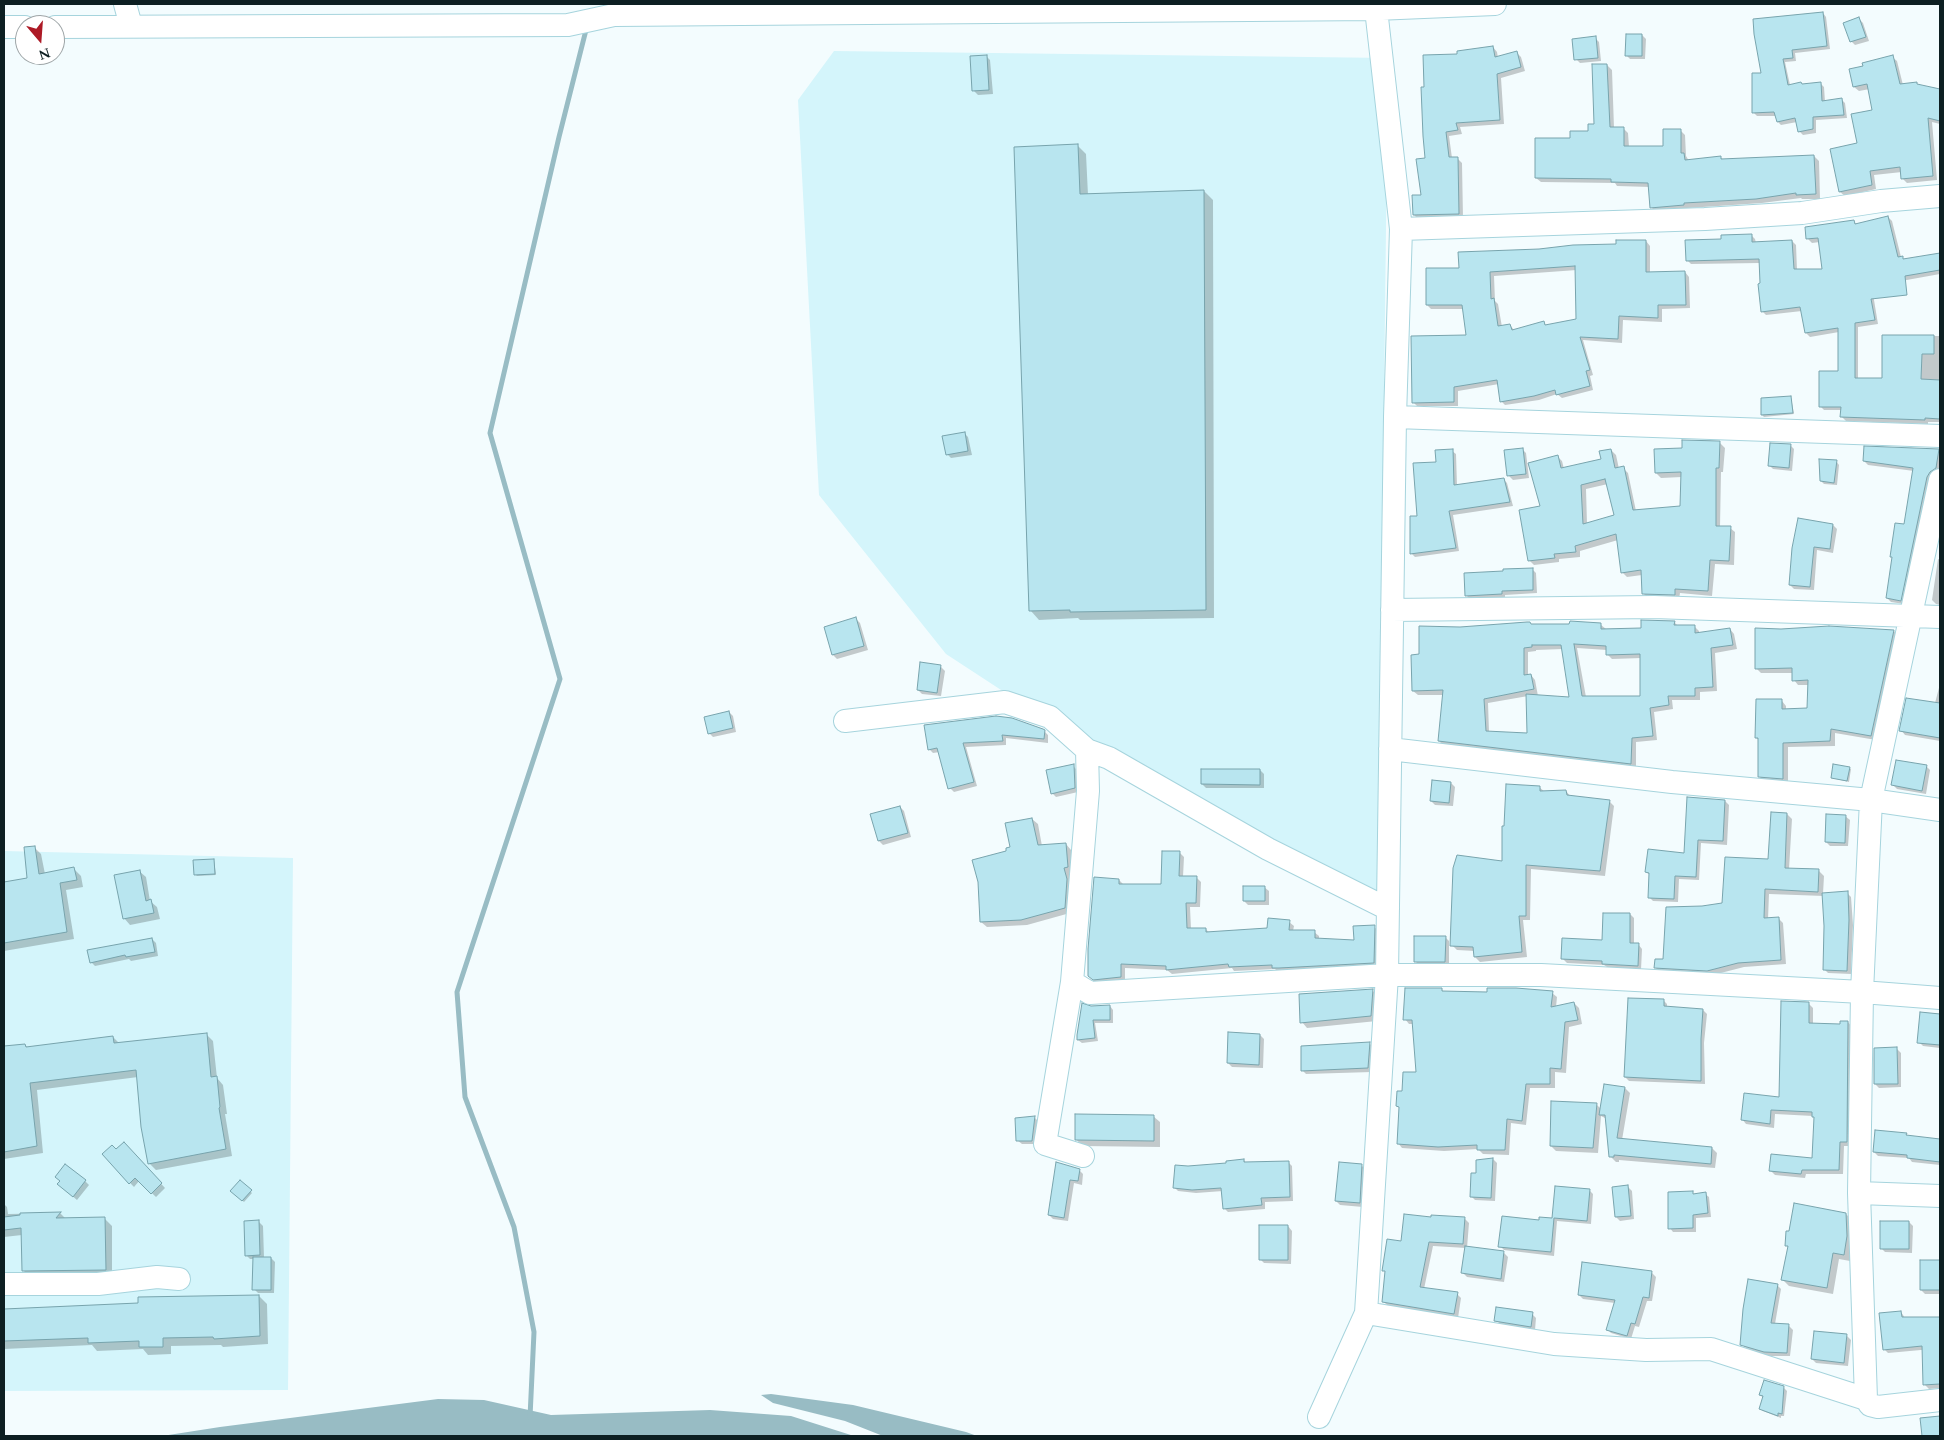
<!DOCTYPE html>
<html>
<head>
<meta charset="utf-8">
<style>
  body { margin:0 }
  #map { position:relative; width:1944px; height:1440px; overflow:hidden; background:#f3fcfe; font-family:Spectral,serif }
  canvas { display:block }
  .frame { position:absolute; inset:0; border:5px solid #0d1f22; pointer-events:none }
  .north { position:absolute; left:15px; top:15px; width:50px; height:50px; box-sizing:border-box; background:#fff; border:1px solid #9ea5a7; border-radius:50%; rotate:162deg; font-size:14px; font-weight:700; line-height:20px; text-align:center; color:#0d1f22 }
  .north::after { content:''; display:block; margin:auto; width:18px; height:22px; background:#ad1a26; clip-path:polygon(50% 0,100% 100%,50% 72%,0 100%) }
</style>
</head>
<body>
<div id="map">
<canvas width="1944" height="1440"></canvas>
<div class="frame"></div>
<div class="north">N</div>
</div>
<script>
const ctx = document.querySelector('canvas').getContext('2d');
ctx.lineJoin = 'round';
function fillPath(path, color) { ctx.fillStyle = color; ctx.fill(path, 'evenodd'); }
const poly = rows => new Path2D(rows.map(r => 'M' + r).join(''));
function stroke(path, color, width, dash) { ctx.strokeStyle = color; ctx.lineWidth = width; ctx.lineCap = dash ? 'butt' : 'round'; ctx.setLineDash(dash || []); ctx.stroke(path); }
const built = poly([
  [834,51,1388,58,1378,909,1047,720,946,654,819,495,798,100],
  [4,851,293,858,288,1390,4,1391]
]);
const water = poly([
  [771,1394,853,1405,966,1432,977,1436,883,1436,845,1421,773,1403,761,1395],
  [438,1399,484,1400,551,1415,710,1410,791,1416,854,1436,162,1436,220,1427]
]);
const shadow = poly([
  [1823,13,1826,17,1830,49,1795,53,1796,61,1785,62,1790,85,1821,84,1824,87,1825,102,1842,100,1845,103,1847,118,1816,120,1816,133,1803,135,1799,131,1797,122,1781,125,1778,122,1776,116,1757,116,1753,112,1763,74],
  [1859,19,1863,23,1869,41,1855,45,1851,41],
  [1642,35,1646,39,1645,59,1630,59,1626,55],
  [1595,38,1599,42,1601,61,1580,63,1576,59],
  [1493,47,1497,52,1498,58,1516,52,1521,57,1525,71,1501,78,1504,124,1460,127,1462,134,1449,136,1452,158,1457,158,1462,163,1463,218,1418,219,1414,215,1422,196,1427,159,1426,88,1458,55],
  [986,56,990,60,993,94,978,95,974,91],
  [1892,57,1897,61,1905,93,1901,96,1940,103,1940,124,1932,122,1937,180,1907,183,1902,178,1902,172,1874,175,1876,189,1845,196,1840,192,1832,150,1859,144,1874,111,1870,89,1859,91,1854,87,1851,70],
  [1607,65,1612,70,1614,128,1623,128,1628,133,1629,147,1664,148,1680,130,1685,135,1686,156,1689,161,1720,157,1724,160,1814,156,1819,161,1820,199,1802,199,1801,198,1762,203,1688,208,1688,210,1656,212,1651,207,1650,187,1617,186,1615,183,1541,182,1536,178,1572,139,1589,132,1595,125],
  [1078,146,1086,154,1088,195,1204,191,1213,200,1214,618,1080,620,1078,618,1039,620,1031,611],
  [1888,217,1892,221,1901,257,1905,260,1939,254,1940,274,1868,287,1873,294,1878,324,1858,327,1858,379,1883,379,1883,336,1940,336,1940,422,1928,422,1928,424,1846,421,1842,417,1842,410,1824,410,1820,406,1840,372,1839,332,1810,337,1806,333,1802,311,1766,315,1762,311,1760,263,1691,264,1687,260,1722,240,1751,235,1755,239,1756,243,1792,241,1796,245,1797,270,1823,270,1820,242,1812,243,1808,239,1853,221,1857,225],
  [1646,241,1650,246,1650,273,1685,272,1689,277,1690,308,1662,309,1662,322,1623,320,1622,343,1583,340,1593,375,1590,376,1593,390,1562,398,1557,394,1539,400,1505,405,1501,401,1499,384,1458,391,1458,406,1417,406,1413,402,1468,336,1464,309,1431,309,1427,305,1460,269],
  [1577,270,1577,320,1547,326,1543,323,1514,330,1510,325,1502,327,1498,304,1495,301,1494,276],
  [1791,397,1794,414,1764,417,1762,415,1762,399],
  [964,433,968,437,972,455,951,458,947,454],
  [1720,443,1725,448,1723,472,1721,472,1720,527,1730,528,1735,532,1734,565,1715,564,1712,596,1680,593,1679,599,1648,598,1643,593,1642,575,1627,577,1622,572,1618,540,1580,551,1580,557,1559,559,1559,562,1534,565,1529,560,1541,507,1557,456,1562,461,1564,469,1602,460,1611,450,1616,455,1619,469,1623,468,1628,473,1636,511,1681,507,1682,477,1661,478,1656,473,1683,449],
  [1608,484,1616,516,1587,524,1586,489],
  [1790,445,1794,449,1792,471,1773,469,1769,465],
  [1522,449,1526,453,1529,478,1513,480,1509,476],
  [1938,450,1940,452,1939,472,1904,604,1891,602,1887,598,1893,559,1891,556,1905,526,1914,471,1868,465,1864,461],
  [1452,451,1456,454,1457,486,1503,479,1507,483,1513,506,1453,515,1459,551,1415,557,1412,554,1437,463],
  [1836,461,1839,465,1837,485,1824,484,1821,481],
  [1799,520,1833,525,1837,529,1833,553,1817,550,1814,590,1794,589,1790,585],
  [1938,559,1940,560,1940,605,1936,604,1932,600],
  [1532,569,1536,573,1537,593,1505,595,1505,597,1470,599,1466,595],
  [856,619,860,623,868,650,837,659,833,655],
  [1674,622,1678,626,1694,626,1699,631,1699,634,1730,629,1734,634,1737,649,1715,653,1717,691,1700,692,1700,700,1672,700,1673,709,1654,712,1657,740,1636,742,1636,768,1444,746,1439,741,1444,695,1418,695,1413,691,1420,656,1460,629,1530,623,1532,625,1601,625,1606,629,1642,629],
  [1577,648,1607,650,1607,654,1612,659,1642,658,1641,698,1586,697],
  [1563,649,1571,698,1538,696,1535,680,1531,675,1528,676,1528,652,1536,651,1536,650],
  [1528,696,1529,734,1489,732,1488,703],
  [1894,631,1898,636,1876,740,1835,733,1835,746,1788,747,1788,783,1764,781,1759,776,1760,741,1756,738,1782,701,1786,706,1786,710,1808,709,1809,685,1798,685,1794,680,1793,673,1761,673,1756,668],
  [941,667,945,671,941,696,922,694,918,690],
  [1940,684,1940,741,1905,735,1901,730,1935,703],
  [729,712,733,716,736,732,713,737,709,733],
  [926,726,1043,730,1048,735,1048,743,1006,738,1006,745,966,747,977,786,954,792,950,788,940,752,933,753,929,749],
  [1073,766,1077,770,1078,792,1056,797,1052,793],
  [1926,766,1930,770,1926,794,1897,789,1893,785],
  [1849,768,1851,769,1849,782,1832,778],
  [1260,770,1264,774,1264,788,1206,788,1202,784],
  [1451,783,1455,787,1453,806,1435,805,1431,801],
  [1539,787,1545,792,1566,791,1571,797,1609,801,1614,806,1605,876,1531,869,1530,920,1523,920,1527,957,1480,962,1475,957,1475,951,1457,950,1452,945,1503,862,1505,828],
  [1725,801,1729,805,1727,845,1701,843,1699,880,1679,879,1678,902,1653,901,1649,897,1650,875,1646,872,1685,854],
  [900,807,904,811,911,837,883,845,879,841],
  [1787,814,1792,819,1789,869,1819,871,1824,876,1823,894,1847,893,1851,897,1853,925,1851,974,1828,973,1824,969,1826,926,1824,896,1769,894,1768,919,1778,918,1783,923,1786,964,1744,967,1713,975,1660,972,1655,967,1664,960,1702,907,1724,904,1769,861],
  [1845,816,1850,820,1848,846,1830,846,1826,842],
  [1032,819,1038,824,1042,846,1066,844,1071,850,1073,872,1069,873,1072,886,1070,913,1027,925,987,927,981,922,1007,852],
  [34,847,41,854,45,874,74,869,81,876,83,887,66,890,74,939,4,951,4,882,29,879],
  [1179,852,1184,857,1183,877,1196,877,1201,882,1200,907,1190,907,1191,929,1206,929,1209,933,1268,930,1289,922,1294,926,1293,931,1314,932,1319,936,1319,939,1355,941,1374,927,1379,931,1378,967,1278,972,1275,969,1234,971,1232,968,1172,974,1167,970,1125,968,1125,981,1099,984,1094,981,1089,976,1119,880,1123,884,1162,885],
  [214,860,216,875,197,876,195,874],
  [139,871,146,877,150,901,157,907,160,919,130,925,124,918],
  [1264,887,1269,891,1269,905,1248,905,1244,901],
  [1630,914,1634,918,1634,944,1638,944,1642,949,1641,970,1607,967,1604,965,1567,963,1563,959,1604,941],
  [1445,937,1449,941,1449,965,1419,965,1415,961],
  [152,939,156,943,158,956,131,961,129,959,95,966,91,962],
  [1441,989,1444,992,1552,993,1557,997,1556,1007,1574,1003,1579,1008,1582,1024,1569,1027,1566,1073,1555,1072,1555,1088,1530,1088,1526,1125,1511,1123,1509,1155,1483,1154,1478,1149,1444,1151,1402,1148,1398,1143,1400,1109,1398,1106,1403,1092,1417,1073,1414,1024,1409,1024,1405,1019],
  [1372,990,1378,996,1377,1021,1307,1028,1302,1022],
  [1663,1000,1667,1004,1667,1007,1703,1010,1707,1014,1704,1043,1705,1084,1629,1081,1625,1077],
  [1809,1004,1813,1008,1813,1024,1841,1026,1848,1022,1852,1027,1851,1146,1844,1146,1843,1174,1806,1174,1805,1178,1775,1175,1770,1170,1814,1159,1815,1118,1813,1116,1775,1114,1774,1128,1746,1124,1742,1119,1780,1099],
  [1110,1006,1113,1010,1113,1023,1095,1023,1098,1041,1082,1043,1078,1040,1091,1007],
  [1921,1013,1940,1015,1940,1048,1923,1046,1919,1042],
  [206,1034,213,1041,217,1078,223,1085,227,1114,225,1114,232,1156,156,1170,149,1163,138,1077,37,1090,43,1153,4,1159,4,1048,25,1045,28,1048,113,1037,119,1043],
  [1260,1035,1264,1039,1263,1068,1232,1067,1228,1063],
  [1369,1043,1373,1047,1372,1072,1306,1074,1302,1070],
  [1897,1049,1901,1053,1901,1087,1879,1088,1875,1084],
  [1605,1085,1625,1088,1630,1093,1622,1140,1712,1148,1717,1153,1715,1168,1619,1160,1619,1162,1616,1162,1611,1157,1607,1119,1601,1116,1598,1153,1556,1151,1551,1146,1596,1104,1601,1109],
  [1153,1116,1160,1122,1160,1147,1082,1146,1076,1139],
  [1034,1117,1038,1121,1036,1144,1022,1144,1017,1140],
  [1906,1134,1908,1136,1940,1140,1940,1165,1912,1162,1909,1158,1878,1156,1874,1152],
  [124,1144,165,1188,156,1197,139,1181,134,1187,103,1155,116,1151],
  [1493,1159,1497,1163,1495,1201,1475,1200,1471,1196,1477,1174],
  [1244,1160,1246,1163,1288,1162,1292,1166,1293,1201,1265,1202,1265,1209,1228,1212,1225,1209,1223,1191,1196,1193,1178,1191,1174,1187,1188,1168,1228,1164],
  [1057,1164,1079,1170,1083,1174,1082,1185,1074,1183,1068,1221,1053,1219,1049,1215],
  [1362,1166,1366,1170,1363,1207,1340,1205,1336,1201],
  [85,1181,89,1185,77,1200,63,1188],
  [240,1182,252,1193,244,1202,232,1191],
  [1628,1187,1632,1191,1634,1219,1620,1221,1616,1217],
  [1589,1190,1593,1194,1591,1224,1557,1221,1554,1256,1504,1250,1500,1246,1540,1222,1553,1219],
  [1692,1193,1694,1195,1705,1194,1709,1197,1711,1217,1696,1218,1696,1232,1673,1232,1670,1228],
  [4,1204,7,1207,8,1214,60,1213,66,1219,105,1219,112,1226,112,1277,30,1277,23,1270,22,1235,4,1237],
  [1846,1214,1852,1220,1853,1243,1850,1261,1839,1259,1833,1294,1789,1286,1783,1280,1789,1248,1787,1246],
  [1432,1218,1465,1219,1469,1223,1467,1248,1504,1253,1508,1257,1504,1282,1467,1277,1463,1273,1466,1248,1433,1246,1424,1289,1457,1294,1461,1298,1458,1318,1388,1306,1384,1302,1386,1273,1384,1270,1402,1242],
  [259,1222,263,1226,264,1258,271,1258,275,1262,274,1293,258,1293,254,1289,254,1259,250,1259,246,1255],
  [1909,1222,1913,1226,1912,1253,1885,1252,1881,1248],
  [1288,1226,1292,1231,1291,1264,1264,1263,1260,1259],
  [1921,1261,1940,1261,1940,1294,1925,1294,1921,1290],
  [1652,1273,1656,1277,1652,1301,1647,1301,1639,1327,1635,1326,1631,1339,1611,1333,1607,1329,1615,1303,1583,1299,1579,1295],
  [1777,1285,1781,1289,1775,1324,1789,1326,1793,1330,1790,1356,1769,1356,1746,1348,1741,1344],
  [259,1296,267,1304,268,1344,223,1347,221,1345,171,1346,171,1354,148,1355,143,1349,97,1351,92,1345,4,1349,4,1310,139,1305],
  [1901,1312,1905,1318,1940,1318,1940,1346,1932,1349,1888,1353,1884,1349],
  [1532,1314,1536,1318,1535,1330,1500,1324,1496,1320],
  [1847,1336,1851,1340,1848,1366,1816,1363,1812,1359],
  [1940,1364,1940,1388,1929,1389,1925,1385,1924,1367],
  [1783,1387,1787,1391,1784,1416,1781,1416,1781,1418,1763,1411,1760,1408,1764,1398,1760,1395]
]);
const stream = poly([
  [530,1417,534,1332,514,1227,465,1097,457,992,560,679,490,433,559,137,587,26]
]);
const building = poly([
  [1823,12,1827,46,1792,50,1793,58,1783,59,1788,85,1801,82,1802,84,1821,82,1822,101,1842,98,1844,115,1813,117,1813,129,1798,132,1795,118,1777,122,1774,112,1752,113,1752,73,1761,73,1754,34,1753,19,1823,12],
  [1859,17,1866,37,1850,42,1843,23,1859,17],
  [1626,34,1642,34,1642,56,1625,56,1626,34],
  [1596,36,1598,58,1574,60,1572,39,1596,36],
  [1493,46,1495,57,1517,51,1521,67,1497,74,1500,120,1456,123,1458,130,1446,132,1449,157,1458,157,1459,214,1413,215,1412,195,1421,195,1416,159,1425,158,1423,136,1421,87,1424,87,1423,55,1457,54,1457,51,1493,46],
  [987,55,989,90,972,91,970,56,987,55],
  [1893,55,1900,84,1917,82,1917,84,1940,89,1940,121,1928,118,1933,176,1901,179,1900,167,1870,171,1872,185,1839,192,1830,149,1857,143,1851,114,1872,110,1867,84,1853,87,1849,69,1863,66,1862,63,1893,55],
  [1592,64,1607,64,1610,127,1624,127,1624,146,1663,146,1663,129,1681,129,1681,153,1684,153,1685,160,1721,156,1721,159,1814,155,1816,194,1796,195,1796,193,1756,199,1684,203,1684,205,1650,208,1648,183,1611,182,1611,179,1535,178,1535,138,1570,138,1570,131,1588,131,1588,124,1594,124,1592,64],
  [1078,144,1080,194,1204,190,1206,610,1070,612,1070,610,1029,611,1014,147,1078,144],
  [1888,216,1898,257,1903,256,1903,259,1940,253,1940,270,1905,276,1907,295,1871,299,1875,320,1855,323,1855,378,1882,378,1882,335,1934,335,1934,354,1922,354,1921,379,1940,380,1940,419,1925,418,1925,420,1840,417,1841,407,1819,407,1819,371,1838,371,1838,328,1805,333,1800,307,1761,312,1758,284,1760,283,1759,259,1686,261,1685,240,1721,239,1721,235,1752,234,1752,242,1792,240,1794,269,1822,269,1818,238,1806,239,1805,227,1854,220,1855,224,1888,216],
  [1616,240,1646,240,1646,272,1685,271,1686,305,1658,305,1658,318,1619,316,1618,339,1580,337,1590,370,1586,371,1590,386,1556,395,1555,390,1534,396,1500,402,1497,380,1454,387,1454,402,1412,403,1411,336,1466,335,1462,305,1426,305,1426,268,1459,268,1458,252,1539,249,1573,245,1616,244,1616,240],
  [1575,266,1576,319,1545,325,1544,321,1512,330,1510,324,1498,326,1494,298,1491,299,1490,272,1575,266],
  [1791,396,1793,413,1761,415,1761,398,1791,396],
  [965,432,968,451,946,455,942,436,965,432],
  [1682,440,1720,441,1719,468,1716,468,1716,526,1731,526,1729,561,1710,560,1708,591,1675,589,1675,595,1642,594,1641,570,1621,573,1616,534,1575,546,1576,552,1554,554,1555,558,1528,561,1519,510,1540,506,1528,463,1558,455,1561,468,1601,459,1599,451,1611,449,1615,468,1624,466,1633,510,1680,506,1681,472,1655,473,1654,449,1682,448,1682,440],
  [1605,479,1614,515,1583,524,1581,485,1605,479],
  [1770,443,1791,444,1789,468,1768,466,1770,443],
  [1864,446,1939,449,1936,468,1930,472,1927,477,1901,601,1886,598,1892,557,1890,557,1895,523,1904,524,1913,468,1863,461,1864,446],
  [1523,448,1526,474,1507,476,1504,450,1523,448],
  [1453,449,1454,485,1504,478,1510,502,1449,511,1456,548,1410,554,1410,516,1417,516,1413,463,1436,462,1435,450,1453,449],
  [1819,459,1837,460,1834,483,1820,481,1819,459],
  [1798,518,1833,524,1830,549,1814,547,1810,587,1789,585,1792,548,1798,518],
  [1533,568,1533,590,1502,591,1502,594,1465,596,1464,573,1503,571,1503,569,1533,568],
  [856,617,864,646,832,655,824,627,856,617],
  [1641,620,1675,621,1674,625,1695,625,1695,633,1730,628,1733,645,1711,648,1713,687,1695,688,1695,696,1668,696,1669,705,1650,708,1653,736,1632,738,1631,764,1438,741,1443,690,1412,691,1411,655,1419,654,1419,626,1460,627,1527,622,1530,622,1531,624,1569,624,1570,621,1601,623,1601,629,1641,628,1641,620],
  [1574,644,1606,646,1606,655,1640,654,1640,696,1582,696,1574,644],
  [1532,645,1561,645,1569,697,1526,694,1527,733,1486,731,1484,699,1534,689,1531,674,1524,675,1524,648,1532,647,1532,645],
  [1829,626,1894,630,1871,736,1831,729,1830,741,1783,743,1783,779,1758,777,1758,738,1755,738,1756,699,1782,699,1782,709,1807,708,1808,680,1792,681,1792,668,1755,669,1755,628,1781,629,1829,626],
  [920,662,941,665,937,693,917,690,920,662],
  [1906,698,1940,703,1940,738,1899,731,1906,698],
  [729,711,733,728,708,734,704,717,729,711],
  [996,716,1012,718,1043,729,1045,730,1044,739,1002,735,1003,741,963,743,974,782,948,789,937,748,928,750,924,725,996,716],
  [1896,760,1927,765,1922,791,1891,785,1896,760],
  [1074,764,1075,788,1051,794,1046,770,1074,764],
  [1833,764,1850,767,1847,781,1831,778,1833,764],
  [1201,769,1260,769,1260,785,1201,784,1201,769],
  [1432,780,1451,782,1449,803,1430,801,1432,780],
  [1506,784,1540,786,1540,791,1566,790,1567,795,1610,800,1600,871,1526,865,1526,916,1519,916,1522,952,1474,957,1473,947,1450,946,1453,868,1457,855,1502,861,1502,826,1504,826,1506,784],
  [1687,797,1725,800,1723,841,1698,840,1696,877,1675,876,1674,899,1648,898,1649,873,1645,872,1648,849,1684,853,1687,797],
  [900,806,908,833,878,841,870,814,900,806],
  [1771,812,1787,813,1785,868,1819,869,1818,892,1765,889,1764,918,1779,917,1781,960,1738,963,1707,971,1654,968,1655,959,1663,959,1666,907,1702,906,1722,903,1725,857,1768,859,1771,812],
  [1826,814,1846,815,1845,843,1825,842,1826,814],
  [1032,818,1038,845,1066,843,1068,867,1064,868,1067,879,1065,908,1021,920,980,922,978,882,972,860,1006,851,1006,848,1010,847,1005,823,1032,818],
  [35,846,39,874,74,867,77,880,60,883,67,932,4,943,4,882,27,878,24,847,35,846],
  [1162,851,1180,851,1179,876,1197,876,1196,903,1186,903,1187,928,1206,928,1206,932,1267,928,1268,918,1290,920,1289,930,1315,930,1315,938,1354,940,1353,926,1375,925,1374,963,1279,968,1272,968,1272,965,1229,967,1228,964,1166,970,1166,966,1121,964,1121,977,1093,980,1088,976,1088,949,1094,877,1119,879,1119,884,1161,884,1162,851],
  [214,859,215,874,194,875,193,860,214,859],
  [140,870,146,901,151,899,154,913,123,919,114,875,140,870],
  [1243,886,1265,886,1265,901,1243,901,1243,886],
  [1848,891,1849,920,1847,971,1823,970,1824,926,1822,893,1848,891],
  [1603,913,1630,913,1630,943,1639,943,1638,966,1602,964,1602,961,1561,959,1562,938,1602,940,1603,913],
  [1414,936,1446,936,1445,962,1414,962,1414,936],
  [152,938,155,952,126,957,125,955,90,963,87,950,152,938],
  [1405,988,1442,988,1442,991,1487,992,1487,988,1516,988,1553,991,1551,1007,1574,1002,1578,1020,1565,1022,1561,1069,1550,1068,1550,1084,1526,1084,1522,1121,1507,1119,1505,1150,1477,1150,1477,1145,1438,1147,1397,1144,1399,1107,1396,1106,1397,1091,1402,1091,1403,1072,1416,1072,1412,1020,1403,1020,1405,988],
  [1373,989,1371,1016,1300,1023,1299,994,1373,989],
  [1628,998,1664,999,1664,1006,1703,1009,1701,1039,1701,1081,1624,1077,1628,998],
  [1781,1001,1809,1002,1809,1023,1840,1024,1840,1021,1848,1021,1847,1142,1840,1142,1839,1170,1802,1170,1801,1174,1769,1171,1771,1154,1812,1158,1814,1117,1812,1117,1812,1112,1771,1110,1770,1124,1741,1120,1744,1093,1779,1097,1781,1001],
  [1082,1003,1091,1006,1110,1005,1110,1020,1093,1020,1095,1038,1077,1040,1077,1035,1082,1003],
  [1920,1012,1940,1014,1940,1045,1917,1043,1920,1012],
  [1228,1032,1260,1034,1259,1065,1227,1063,1228,1032],
  [207,1033,211,1077,217,1076,220,1107,219,1108,226,1149,148,1164,141,1127,136,1070,30,1083,37,1146,4,1152,4,1046,25,1044,26,1047,113,1036,114,1043,207,1033],
  [1370,1042,1368,1068,1301,1071,1301,1046,1370,1042],
  [1897,1047,1898,1084,1874,1084,1874,1048,1897,1047],
  [1604,1084,1625,1087,1617,1138,1712,1147,1711,1164,1614,1155,1614,1157,1609,1157,1605,1115,1599,1115,1604,1084],
  [1551,1101,1597,1103,1593,1148,1550,1146,1551,1101],
  [1075,1114,1154,1115,1154,1141,1075,1140,1075,1114],
  [1035,1116,1032,1141,1016,1141,1015,1118,1035,1116],
  [1875,1130,1907,1133,1906,1135,1940,1139,1940,1162,1907,1158,1907,1155,1873,1152,1875,1130],
  [124,1142,162,1183,151,1194,135,1178,129,1184,102,1154,112,1145,116,1149,124,1142],
  [1493,1158,1491,1198,1470,1197,1471,1173,1476,1173,1476,1160,1493,1158],
  [1244,1159,1244,1162,1289,1161,1290,1197,1261,1198,1262,1205,1223,1209,1221,1188,1192,1190,1173,1188,1175,1165,1188,1166,1226,1163,1226,1161,1244,1159],
  [1056,1162,1080,1169,1078,1181,1070,1180,1064,1218,1048,1215,1056,1162],
  [1339,1162,1362,1164,1360,1203,1335,1201,1339,1162],
  [65,1164,86,1180,73,1197,57,1184,60,1181,55,1177,65,1164],
  [240,1180,252,1190,242,1201,230,1191,240,1180],
  [1628,1185,1631,1216,1615,1217,1612,1187,1628,1185],
  [1555,1186,1590,1189,1587,1221,1554,1218,1551,1252,1498,1247,1502,1216,1539,1220,1539,1217,1552,1218,1555,1186],
  [1693,1191,1693,1194,1706,1192,1708,1213,1693,1215,1693,1228,1668,1229,1668,1192,1693,1191],
  [1794,1203,1846,1213,1847,1236,1844,1255,1833,1253,1827,1288,1781,1280,1788,1246,1785,1246,1786,1231,1789,1231,1794,1203],
  [61,1212,56,1218,105,1217,106,1270,22,1271,21,1228,4,1230,4,1217,20,1215,20,1213,61,1212],
  [1404,1214,1431,1217,1431,1215,1465,1217,1463,1244,1429,1242,1420,1287,1458,1292,1454,1314,1382,1302,1385,1271,1382,1271,1387,1239,1401,1241,1404,1214],
  [259,1220,260,1255,245,1256,244,1221,259,1220],
  [1880,1221,1909,1221,1909,1249,1880,1249,1880,1221],
  [1259,1225,1288,1225,1288,1260,1259,1260,1259,1225],
  [1465,1246,1504,1251,1501,1279,1461,1273,1465,1246],
  [253,1257,271,1257,271,1290,252,1290,253,1257],
  [1920,1260,1940,1260,1940,1290,1920,1290,1920,1260],
  [1582,1262,1652,1271,1649,1298,1643,1297,1635,1324,1631,1323,1627,1336,1606,1330,1615,1300,1578,1295,1582,1262],
  [1748,1279,1778,1284,1771,1323,1789,1324,1787,1353,1764,1352,1740,1345,1743,1309,1748,1279],
  [259,1295,260,1336,214,1339,213,1337,163,1338,163,1347,139,1347,139,1341,88,1343,88,1338,4,1341,4,1309,138,1303,138,1297,259,1295],
  [1496,1307,1533,1312,1531,1327,1494,1321,1496,1307],
  [1901,1311,1902,1317,1940,1317,1940,1384,1923,1385,1922,1346,1883,1350,1879,1313,1901,1311],
  [1814,1331,1847,1334,1844,1363,1811,1359,1814,1331],
  [1764,1380,1784,1386,1782,1414,1778,1413,1778,1416,1759,1409,1763,1396,1759,1395,1764,1380],
  [1940,1416,1940,1436,1922,1436,1920,1418,1940,1416]
]);
const minor = poly([
  [125,4,131,26],
  [4,27,25,27],
  [55,27,568,25,614,15,1376,9,1495,4],
  [1401,229,1705,219,1802,213,1881,201,1940,196],
  [1395,417,1940,436],
  [1940,480,1871,800,1862,992,1859,1193,1866,1399,1870,1405,1878,1407,1940,1400],
  [1392,610,1654,607,1940,617],
  [845,721,1005,702,1050,717,1087,750,1109,758,1268,849,1388,909],
  [1390,749,1672,782,1871,800,1940,810],
  [1072,982,1090,993,1387,975,1541,975,1862,992,1940,998],
  [1083,1156,1045,1144,1072,982,1088,791,1087,750],
  [1859,1193,1940,1196],
  [4,1284,98,1284,157,1277,179,1279],
  [1366,1313,1387,975,1395,417,1401,229,1376,9],
  [1319,1417,1366,1313,1554,1344,1646,1350,1711,1349,1866,1399]
]);
fillPath(built, '#d4f5fb');
fillPath(water, '#98bcc4');
fillPath(shadow, '#0003');
stroke(stream, '#98bcc4', 5);
fillPath(building, '#b8e5ef');
stroke(building, '#78a4ad', 1);
stroke(minor, '#a6d4dd', 24);
stroke(minor, '#fff', 22);
</script>
</body>
</html>
